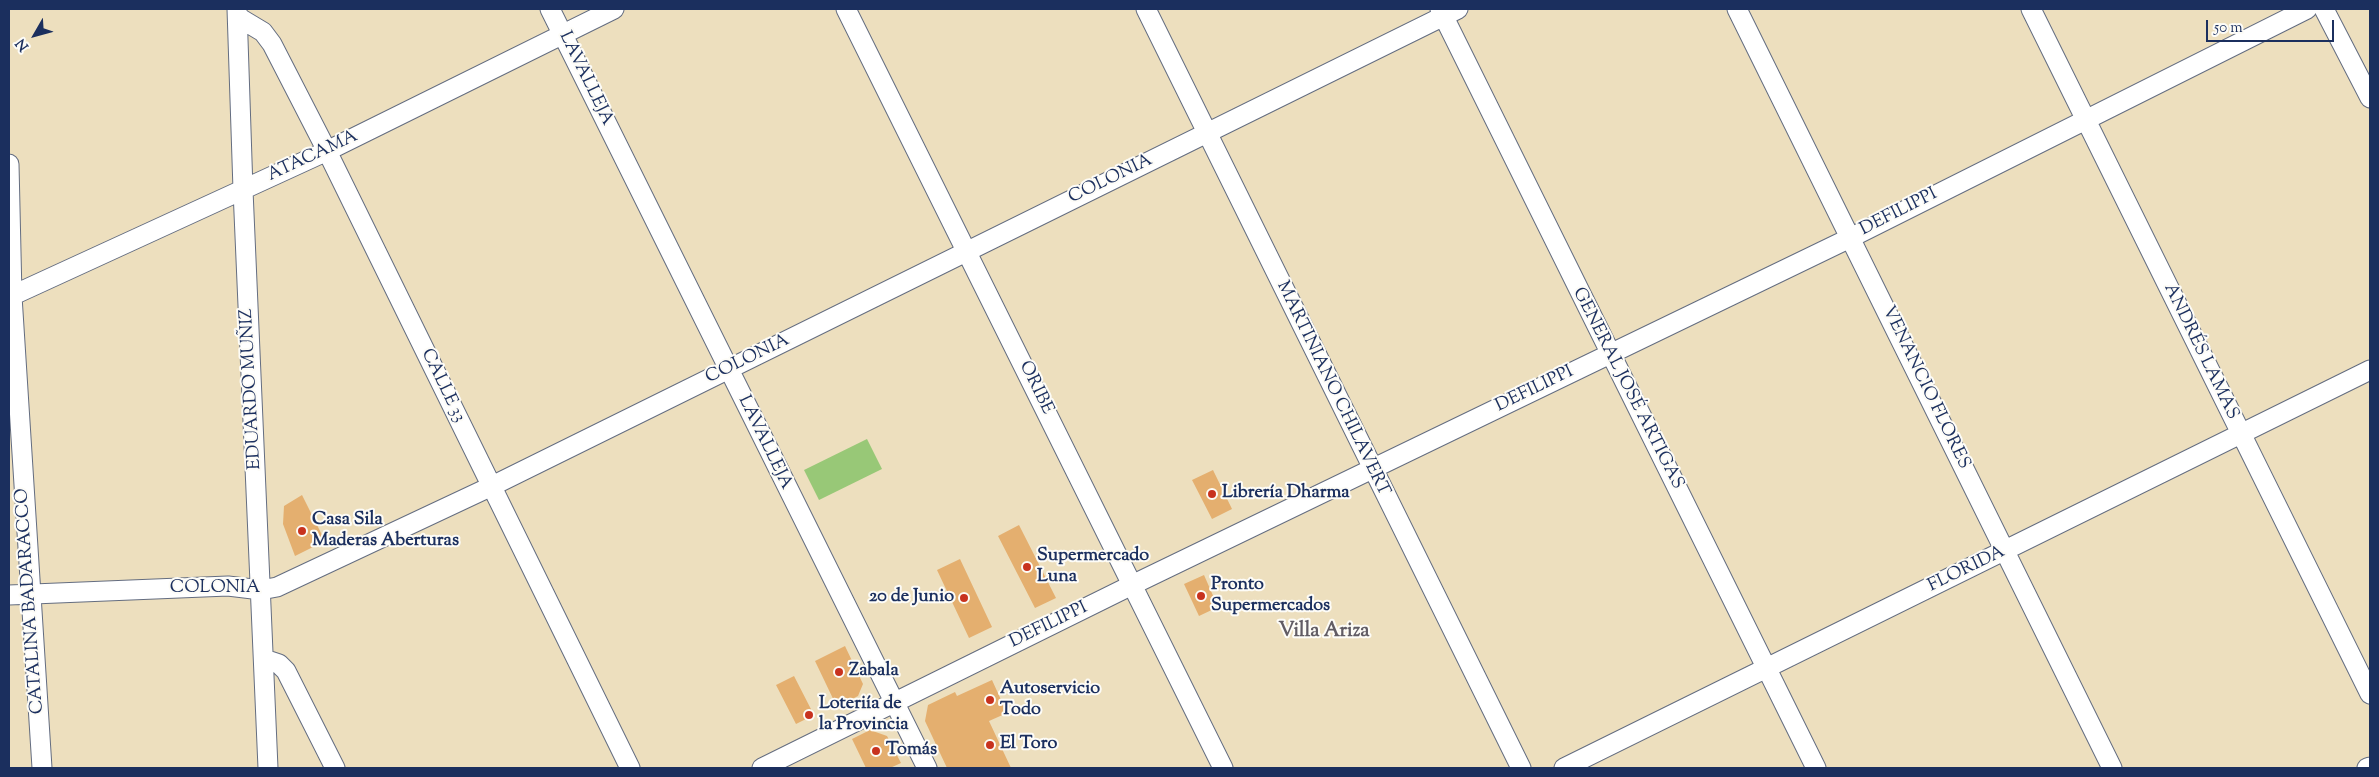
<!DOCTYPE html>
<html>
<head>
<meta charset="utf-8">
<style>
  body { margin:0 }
  #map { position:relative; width:2379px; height:777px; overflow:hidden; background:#eddfbe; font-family:"Sorts Mill Goudy",serif }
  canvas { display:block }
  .frame { position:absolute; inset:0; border:10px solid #1b2f5e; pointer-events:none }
  .north { position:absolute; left:10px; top:10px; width:50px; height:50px; -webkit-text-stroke:4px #fdfcf7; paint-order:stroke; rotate:232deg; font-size:14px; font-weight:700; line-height:20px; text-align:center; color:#1b2f5e }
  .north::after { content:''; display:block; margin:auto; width:18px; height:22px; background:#1b2f5e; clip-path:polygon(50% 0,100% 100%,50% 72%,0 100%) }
  .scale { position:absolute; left:2206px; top:20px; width:128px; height:22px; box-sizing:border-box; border:2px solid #1b2f5e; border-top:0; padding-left:6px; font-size:15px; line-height:18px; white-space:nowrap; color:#1b2f5e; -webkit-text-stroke:4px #fdfcf7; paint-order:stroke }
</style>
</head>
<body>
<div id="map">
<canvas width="2379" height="777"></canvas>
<div class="frame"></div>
<div class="north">N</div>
<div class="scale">50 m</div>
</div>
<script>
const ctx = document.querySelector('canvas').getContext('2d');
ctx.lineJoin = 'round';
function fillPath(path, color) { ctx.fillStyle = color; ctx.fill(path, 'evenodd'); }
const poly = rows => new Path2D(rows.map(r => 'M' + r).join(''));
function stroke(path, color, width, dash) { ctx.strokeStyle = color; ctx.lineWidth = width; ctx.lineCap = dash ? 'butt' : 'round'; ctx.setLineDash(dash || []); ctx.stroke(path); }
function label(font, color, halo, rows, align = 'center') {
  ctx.font = font + ' "Sorts Mill Goudy",serif'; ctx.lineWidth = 4; ctx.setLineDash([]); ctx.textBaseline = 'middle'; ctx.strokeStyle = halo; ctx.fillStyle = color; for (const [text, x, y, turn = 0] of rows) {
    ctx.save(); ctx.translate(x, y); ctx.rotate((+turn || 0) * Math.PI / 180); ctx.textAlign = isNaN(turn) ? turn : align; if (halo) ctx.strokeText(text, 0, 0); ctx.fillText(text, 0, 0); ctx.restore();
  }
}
const green = poly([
  [867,439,882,469,819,500,804,470]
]);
const building = poly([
  [1213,470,1232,509,1212,519,1192,480],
  [302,495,325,541,295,556,283,524,284,506],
  [1019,525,1056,598,1035,608,998,536],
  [960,559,992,627,969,638,937,570],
  [1204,575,1218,607,1199,616,1184,584],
  [845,646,863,684,858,696,837,707,815,661],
  [794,676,814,715,796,724,776,685],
  [992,680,1007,713,989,721,1011,768,947,768,925,721,928,705,955,692,957,696],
  [870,730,887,736,901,763,890,768,866,768,852,739]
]);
const minor = poly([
  [237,9,243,190,268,768],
  [550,9,927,768],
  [846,9,1223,768],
  [1146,9,1521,768],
  [1440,9,1816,768],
  [1737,9,2112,768],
  [2031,9,2370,694],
  [2324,9,2370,98],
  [238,17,263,32,272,44,327,151,630,768],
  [9,164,12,296,42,768],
  [9,297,327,151,614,9],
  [9,595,228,586,261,590,277,587,492,486,1458,9],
  [264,659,279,664,286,671,335,768],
  [762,768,1132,585,1850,238,2307,9],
  [1564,768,2370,370],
  [2367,768,2370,767]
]);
const markers = [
  [1212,494,5,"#c8321e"],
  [302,531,5,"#c8321e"],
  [1027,567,5,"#c8321e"],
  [1201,596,5,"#c8321e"],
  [964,598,5,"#c8321e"],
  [839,672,5,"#c8321e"],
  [990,700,5,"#c8321e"],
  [809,715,5,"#c8321e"],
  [990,745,5,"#c8321e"],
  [876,751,5,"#c8321e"]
];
const streetNames = [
  ["LAVALLEJA",585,79,64],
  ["ATACAMA",313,157,-25],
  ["COLONIA",1111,180,-26],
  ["DEFILIPPI",1899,213,-27],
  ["ANDRÉS LAMAS",2200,352,64],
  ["COLONIA",748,360,-26],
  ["CALLE 33",442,386,64],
  ["ORIBE",1035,388,64],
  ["VENANCIO FLORES",1925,388,64],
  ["EDUARDO MUÑIZ",252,389,-93],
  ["MARTINIANO CHILAVERT",1332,389,64],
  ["GENERAL JOSÉ ARTIGAS",1627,389,63],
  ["DEFILIPPI",1535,390,-26],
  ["LAVALLEJA",764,443,64],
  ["FLORIDA",1967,570,-26],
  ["COLONIA",215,589],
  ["CATALINA BADARACCO",31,601,-94],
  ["DEFILIPPI",1049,626,-26]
];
const poiNames = [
  ["Librería Dharma",1222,494],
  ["Casa Sila",312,521],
  ["Maderas Aberturas",312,542],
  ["Supermercado",1037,557],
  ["Luna",1037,578],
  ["Pronto",1211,586],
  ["Supermercados",1211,607],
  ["20 de Junio",954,598,"right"],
  ["Zabala",849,672],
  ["Autoservicio",1000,690],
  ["Todo",1000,711],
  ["Loteriía de",819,705],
  ["la Provincia",819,726],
  ["El Toro",1000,745],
  ["Tomás",886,751]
];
const quarterNames = [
  ["Villa Ariza",1324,633]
];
fillPath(green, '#98c877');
fillPath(building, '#e4af6f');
stroke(minor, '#646d80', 21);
stroke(minor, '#fff', 19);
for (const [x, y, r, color] of markers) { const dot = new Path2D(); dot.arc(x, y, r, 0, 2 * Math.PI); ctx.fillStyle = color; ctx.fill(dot); stroke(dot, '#fdfcf7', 2); }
label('18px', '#1b2f5e', '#fdfcf7', streetNames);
label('bold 18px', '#1b2f5e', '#fdfcf7', poiNames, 'left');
label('bold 20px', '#615c64', '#fdfcf7', quarterNames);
</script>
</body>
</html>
